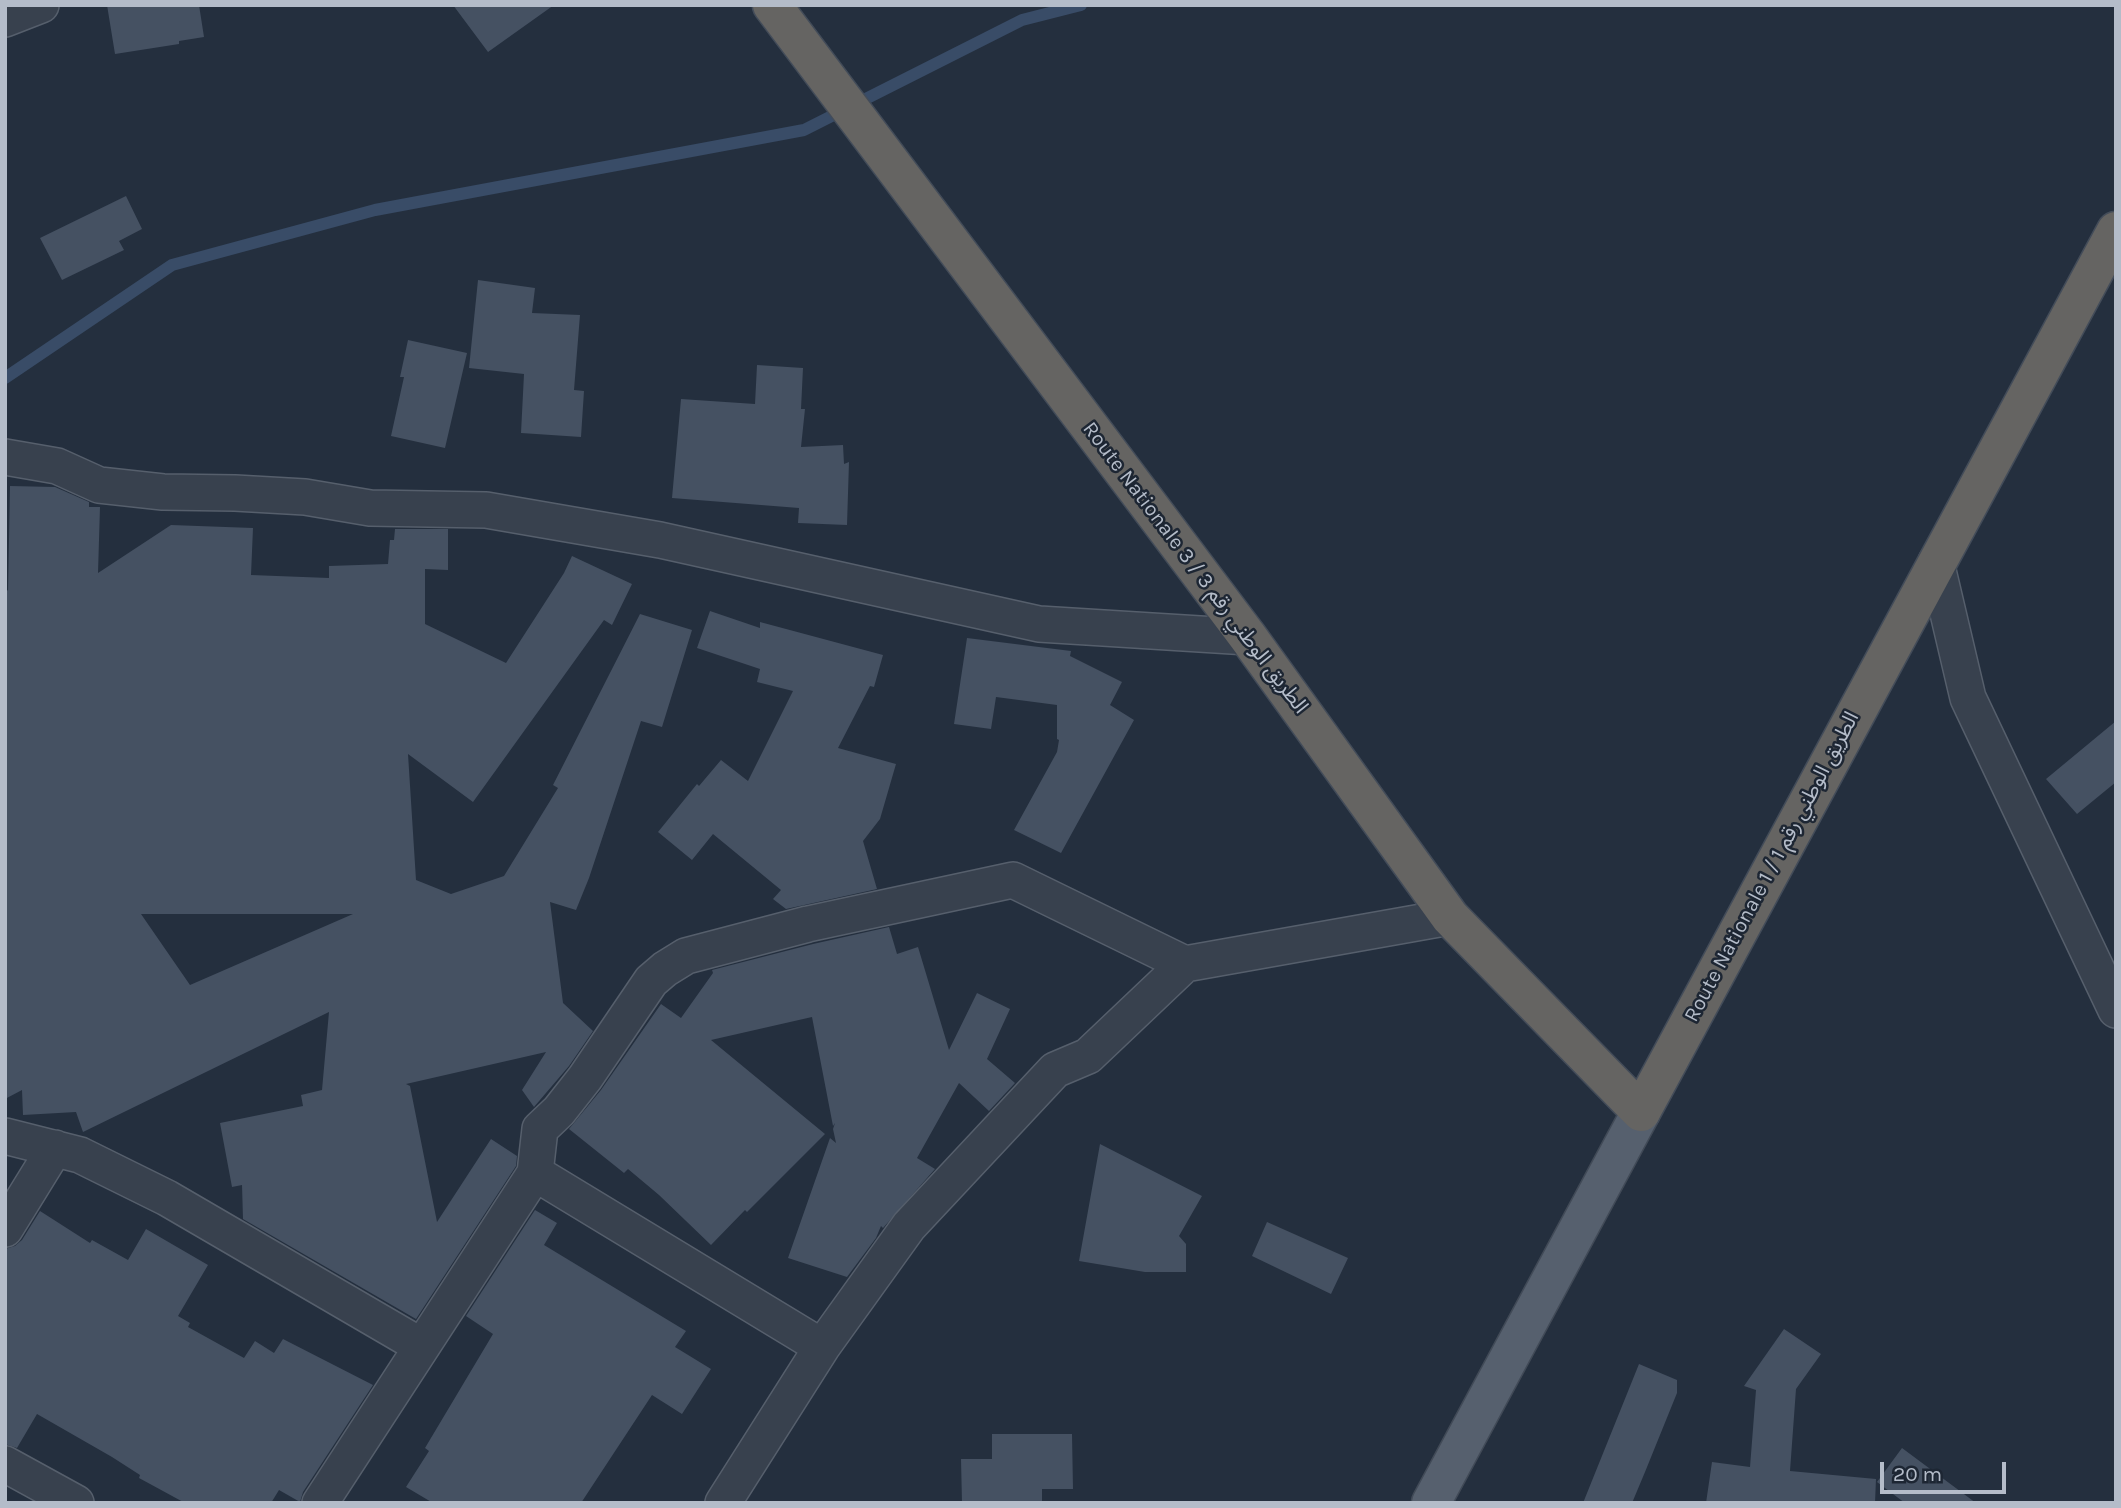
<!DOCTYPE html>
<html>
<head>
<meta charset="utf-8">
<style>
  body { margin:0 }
  #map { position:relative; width:2121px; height:1508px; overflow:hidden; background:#242f3e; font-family:Karla,sans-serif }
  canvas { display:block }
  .frame { position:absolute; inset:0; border:7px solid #b4bcc9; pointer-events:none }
  .scale { position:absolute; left:1880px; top:1462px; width:126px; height:32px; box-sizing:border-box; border:4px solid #b4bcc9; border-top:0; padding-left:9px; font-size:21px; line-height:24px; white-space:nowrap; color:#b4bcc9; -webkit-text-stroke:5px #1d2633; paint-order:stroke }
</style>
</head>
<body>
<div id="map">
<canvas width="2121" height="1508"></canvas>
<div class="frame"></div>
<div class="scale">20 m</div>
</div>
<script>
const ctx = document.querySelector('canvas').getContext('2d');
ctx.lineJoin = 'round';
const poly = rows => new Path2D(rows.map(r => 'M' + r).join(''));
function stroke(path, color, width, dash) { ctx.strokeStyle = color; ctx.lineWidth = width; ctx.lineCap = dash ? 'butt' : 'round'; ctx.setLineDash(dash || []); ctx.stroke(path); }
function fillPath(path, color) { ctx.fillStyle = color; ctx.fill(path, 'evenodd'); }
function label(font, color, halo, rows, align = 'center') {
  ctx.font = font + ' Karla,"Noto Sans Arabic",sans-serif'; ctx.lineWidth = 5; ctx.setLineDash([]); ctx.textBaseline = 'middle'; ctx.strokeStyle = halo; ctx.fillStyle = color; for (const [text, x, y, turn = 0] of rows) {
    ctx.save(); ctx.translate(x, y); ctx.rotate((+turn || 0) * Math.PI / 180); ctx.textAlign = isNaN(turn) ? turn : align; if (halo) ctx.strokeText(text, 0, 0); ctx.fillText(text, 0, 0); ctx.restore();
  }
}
const stream = poly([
  [5,378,172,265,375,210,804,130,1022,20,1081,5]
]);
const building = poly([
  [107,5,199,5,204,37,179,41,179,44,115,54],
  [453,5,554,5,488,52],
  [126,196,142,229,119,241,124,250,62,280,40,238],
  [478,280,535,288,532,313,580,315,574,390,584,391,581,437,521,433,524,374,469,368],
  [408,340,467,353,445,448,391,436,404,377,400,377],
  [757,365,803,368,801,409,805,409,801,447,843,445,844,464,849,462,847,525,798,523,799,508,672,498,681,399,755,404],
  [10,486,55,487,89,502,89,507,100,507,98,573,171,525,253,528,251,575,329,578,329,566,388,564,390,540,394,540,395,529,448,529,448,570,425,569,425,624,506,663,564,573,572,556,632,584,612,625,604,620,473,802,408,754,416,880,451,894,504,876,558,788,553,785,640,614,692,630,662,727,641,721,589,878,576,910,550,902,563,1003,593,1031,569,1066,534,1107,522,1090,546,1052,406,1084,410,1086,437,1222,491,1139,517,1156,516,1166,416,1319,243,1219,242,1185,232,1187,220,1123,303,1106,301,1095,322,1090,329,1012,83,1132,76,1112,23,1115,22,1090,5,1099,5,587,8,591],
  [141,914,353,914,190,985],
  [710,611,760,628,760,622,883,655,874,687,870,686,838,748,896,764,880,819,863,841,877,889,786,909,773,899,781,890,713,834,692,860,658,832,697,784,699,786,721,760,748,781,793,691,757,682,760,669,697,648],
  [967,638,1071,651,1070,656,1122,682,1110,705,1134,720,1061,853,1014,830,1057,752,1059,740,1057,739,1057,705,996,697,991,729,954,724],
  [2116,721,2116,782,2077,814,2046,779],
  [889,927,897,954,918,947,949,1050,977,993,1010,1009,987,1059,1015,1083,989,1111,959,1083,917,1158,935,1169,883,1228,881,1226,876,1238,847,1277,788,1258,830,1138,836,1143,833,1129,835,1123,833,1126,812,1017,711,1040,825,1134,747,1212,745,1210,711,1245,659,1195,628,1169,624,1173,569,1129,601,1090,661,1004,681,1018,713,973,712,970,813,944],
  [1100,1144,1202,1196,1179,1236,1186,1244,1186,1272,1145,1272,1079,1261],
  [535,1210,557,1223,544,1245,686,1331,675,1347,711,1369,682,1414,652,1395,581,1503,433,1503,406,1487,429,1451,425,1448,493,1334,466,1316],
  [40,1211,90,1243,92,1240,128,1260,146,1229,208,1265,178,1316,190,1323,188,1327,244,1358,255,1341,274,1353,283,1339,373,1385,303,1492,300,1502,279,1490,271,1503,185,1503,139,1478,140,1475,112,1457,37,1414,17,1448,5,1444,5,1249,15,1246,22,1240],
  [1267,1222,1348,1258,1331,1294,1252,1256],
  [1784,1329,1821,1354,1796,1389,1790,1471,1876,1479,1875,1503,1706,1503,1712,1462,1750,1467,1756,1390,1744,1386],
  [1639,1364,1677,1380,1677,1393,1645,1472,1632,1503,1583,1503],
  [992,1434,1072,1434,1073,1489,1042,1489,1042,1503,962,1503,961,1459,992,1459],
  [1902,1448,1976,1503,1905,1503,1877,1482]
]);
const minor = poly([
  [5,19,41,5],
  [5,457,57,466,99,485,163,492,235,493,305,497,370,508,486,510,660,540,1039,624,1248,637],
  [1936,562,1968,698,2116,1010],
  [5,1136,80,1155,167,1198,421,1346],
  [535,1173,822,1347],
  [5,1229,55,1148],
  [5,1464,76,1503],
  [320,1503,535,1173,540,1129,559,1111,585,1078,651,981,665,969,686,956,808,924,1013,880,1185,964,1450,917],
  [723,1503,822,1347,909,1226,1055,1070,1088,1056,1185,964]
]);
const primary = poly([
  [1431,1503,1641,1112]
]);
const trunk = poly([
  [772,5,1248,637,1450,917,1641,1112,2116,231]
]);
const streetNames = [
  ["Route Nationale 3 / الطريق الوطني رقم 3",1195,568,53],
  ["Route Nationale 1 / الطريق الوطني رقم 1",1772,867,-62]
];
stroke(stream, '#394c67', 12);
fillPath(building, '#455162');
stroke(minor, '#565f6c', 38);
stroke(primary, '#414a57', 41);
stroke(trunk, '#434c59', 41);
stroke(minor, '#38414e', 35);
stroke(primary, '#56606e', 38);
stroke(trunk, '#656462', 38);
label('21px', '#b4bcc9', '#1d2633', streetNames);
</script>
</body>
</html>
